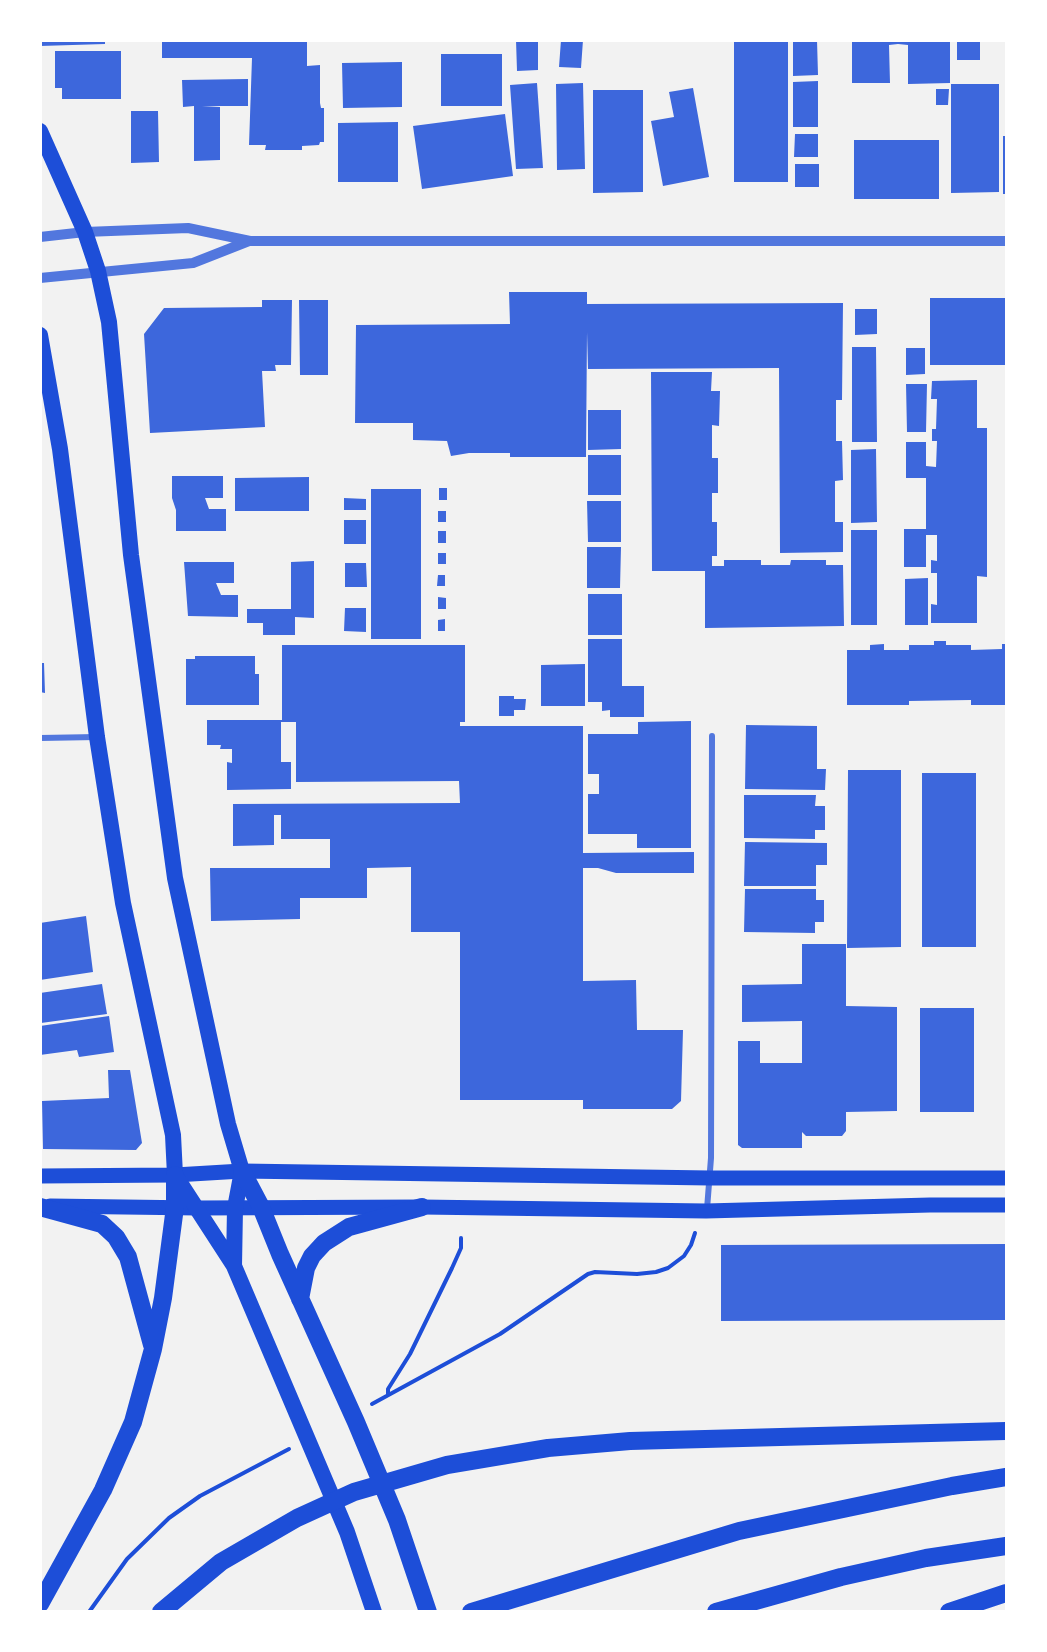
<!DOCTYPE html>
<html>
<head>
<meta charset="utf-8">
<style>
  body { margin:0 }
  #map { position:relative; width:1047px; height:1652px; overflow:hidden; background:#f2f2f2; font-family:Literata,serif }
  canvas { display:block }
  .frame { position:absolute; inset:0; border:42px solid #fff; pointer-events:none }
</style>
</head>
<body>
<div id="map">
<canvas width="1047" height="1652"></canvas>
<div class="frame"></div>
</div>
<script>
const ctx = document.querySelector('canvas').getContext('2d');
ctx.lineJoin = 'round';
function fillPath(path, color) { ctx.fillStyle = color; ctx.fill(path, 'evenodd'); }
const poly = rows => new Path2D(rows.map(r => 'M' + r).join(''));
function stroke(path, color, width, dash) { ctx.strokeStyle = color; ctx.lineWidth = width; ctx.lineCap = dash ? 'butt' : 'round'; ctx.setLineDash(dash || []); ctx.stroke(path); }
const building = poly([
  [40,40,105,40,105,44,40,46],
  [162,40,307,40,307,66,320,65,320,103,321,108,324,108,324,142,320,142,319,145,302,146,302,150,265,150,266,145,249,145,252,58,162,58],
  [516,40,538,40,538,70,517,71],
  [561,40,583,40,581,68,559,67],
  [734,40,788,40,788,182,734,182],
  [793,40,817,40,818,75,793,76],
  [852,40,950,40,950,83,908,84,908,45,898,44,889,45,890,83,852,83],
  [957,40,980,40,980,60,957,60],
  [55,51,121,51,121,99,62,99,62,88,55,88],
  [441,54,502,54,502,106,441,106],
  [402,62,402,107,343,108,342,63],
  [248,79,248,106,202,106,220,107,220,160,194,161,194,106,183,107,182,80],
  [818,81,818,127,793,127,793,82],
  [537,83,543,168,516,169,510,85],
  [583,83,585,169,557,170,556,84],
  [951,84,999,84,999,192,951,193],
  [693,88,709,177,663,186,651,121,674,117,669,92],
  [936,89,949,89,948,105,936,105],
  [593,90,643,90,643,192,593,193],
  [131,111,158,111,159,162,131,163],
  [505,114,513,176,422,189,413,126],
  [398,122,398,182,338,182,338,123],
  [795,134,818,134,818,157,794,157],
  [1003,136,1006,136,1006,194,1003,194],
  [854,140,939,140,939,199,854,199],
  [795,164,819,164,819,187,795,187],
  [509,292,587,292,587,304,843,303,842,400,836,400,836,441,842,441,843,480,835,481,835,522,843,522,843,552,780,553,779,368,588,369,587,332,586,457,510,457,510,453,469,453,451,456,447,441,413,440,413,423,355,423,356,325,510,324],
  [930,298,1006,298,1006,365,930,365],
  [262,300,292,300,291,365,275,365,276,371,262,371,265,427,150,433,144,334,164,308,262,307],
  [299,300,328,300,328,375,300,375],
  [855,309,877,309,877,334,855,335],
  [852,347,876,347,877,442,852,442],
  [906,348,925,348,925,374,906,375],
  [651,372,712,372,711,391,720,391,719,426,712,425,712,458,718,458,718,493,712,493,712,522,717,522,717,556,712,556,712,566,724,566,724,560,761,560,761,565,790,565,791,560,826,560,826,565,843,565,844,626,705,628,705,571,652,571],
  [977,380,977,428,987,428,987,577,977,576,977,623,931,623,931,604,937,605,937,573,931,573,931,560,937,561,937,535,926,535,926,567,904,567,904,529,926,529,926,478,906,478,906,442,926,442,926,466,936,467,937,441,932,441,932,429,936,429,937,399,931,399,932,381],
  [906,384,927,384,926,432,907,432],
  [588,410,621,410,621,449,588,450],
  [876,449,877,522,851,523,851,450],
  [588,455,621,455,621,495,588,495],
  [172,476,223,476,223,498,205,498,209,509,226,509,226,531,176,531,176,510,172,498],
  [309,477,309,511,235,511,235,478],
  [439,488,447,488,447,500,439,500],
  [371,489,421,489,421,639,371,639],
  [344,498,366,499,366,510,344,510],
  [587,501,621,501,621,542,588,542],
  [438,511,446,511,446,522,438,522],
  [344,520,366,520,366,544,344,544],
  [851,530,877,530,877,625,851,625],
  [438,531,446,531,446,543,438,543],
  [587,547,621,547,620,588,587,588],
  [438,553,446,553,446,564,438,564],
  [314,561,314,618,295,617,295,635,263,635,263,623,247,623,247,609,291,609,291,562],
  [184,562,234,562,234,583,216,583,221,595,238,595,238,617,188,616],
  [345,563,366,563,367,587,345,587],
  [438,575,445,575,445,586,437,586],
  [928,578,928,625,905,625,905,579],
  [588,594,622,594,622,635,588,635],
  [438,597,446,598,446,609,438,609],
  [345,608,366,608,366,632,344,631],
  [445,619,445,631,438,631,438,620],
  [588,639,622,639,622,686,644,686,644,717,610,717,610,710,602,711,602,702,588,702],
  [934,641,946,641,946,645,971,645,971,650,1002,649,1002,644,1006,644,1006,705,971,705,971,700,909,701,909,705,847,705,847,650,870,650,870,645,884,644,884,650,909,650,909,645,934,645],
  [282,645,465,645,465,722,460,722,460,726,583,726,583,853,694,852,694,873,616,873,598,868,583,868,583,981,636,980,637,1030,683,1030,681,1101,672,1109,583,1109,583,1100,460,1100,460,932,411,932,411,867,367,868,367,898,300,898,300,919,211,921,210,868,330,868,330,839,281,839,281,815,274,815,274,845,233,846,233,804,460,803,459,781,296,782,296,722,281,722,281,762,291,762,291,789,227,790,227,762,232,763,232,749,220,749,221,745,207,745,207,720,282,720],
  [195,656,255,656,255,674,259,674,259,705,186,705,186,659,195,659],
  [40,663,44,663,45,693,40,692],
  [585,664,585,706,541,706,541,665],
  [499,696,514,696,514,699,526,699,525,710,514,710,514,716,499,716],
  [691,721,691,848,637,848,637,834,588,834,588,794,599,794,599,774,588,774,588,734,638,734,638,722],
  [746,725,817,726,817,769,826,769,825,790,745,789],
  [848,770,901,770,901,947,847,948],
  [922,773,976,773,976,947,922,947],
  [744,795,816,795,815,806,825,806,825,830,815,830,815,839,744,838],
  [745,842,827,843,827,865,816,865,816,886,744,886],
  [745,889,816,889,816,900,824,900,824,922,815,922,815,933,744,932],
  [86,916,93,972,40,980,40,923],
  [802,944,846,944,846,1006,897,1007,897,1111,846,1112,846,1131,842,1136,806,1136,802,1132,802,1148,742,1148,738,1145,738,1041,760,1041,760,1063,802,1063,802,1021,742,1022,742,985,802,984],
  [102,984,107,1014,41,1023,40,993],
  [920,1008,974,1008,974,1112,920,1112],
  [109,1016,114,1052,79,1057,77,1050,40,1055,40,1026],
  [108,1070,130,1070,142,1143,136,1150,43,1149,42,1101,109,1098],
  [1006,1244,1006,1320,721,1321,721,1245]
]);
const path = poly([
  [388,1394,388,1389,410,1354,452,1268,461,1248,461,1238],
  [372,1404,500,1334,588,1274,595,1272,637,1274,656,1272,668,1268,684,1256,691,1245,695,1233],
  [89,1612,127,1559,169,1518,200,1496,289,1449]
]);
const minor = poly([
  [40,738,97,737],
  [707,1209,711,1158,712,736]
]);
const tertiary = poly([
  [40,237,85,232,188,228,250,241,1006,241],
  [40,278,193,263,249,241]
]);
const primary = poly([
  [40,1176,175,1175,242,1171,710,1178,1006,1178],
  [50,1206,198,1208,422,1207,706,1211,930,1205,1006,1205]
]);
const trunk = poly([
  [40,131,85,232,98,271,109,322,131,555,175,878,228,1124,242,1171,235,1208,234,1266],
  [40,335,60,449,97,737,123,903,173,1135,175,1175,234,1266,347,1532,374,1612]
]);
const motorway = poly([
  [242,1171,261,1207,280,1254,356,1422,397,1520,428,1612],
  [40,1207,102,1224,116,1237,128,1257,152,1345],
  [300,1299,306,1268,312,1256,324,1243,349,1227,422,1207],
  [40,1604,103,1490,133,1422,153,1349,163,1298,175,1207,175,1175],
  [161,1612,221,1562,297,1518,354,1492,447,1465,548,1448,630,1441,1006,1431],
  [471,1612,739,1531,952,1486,1006,1477],
  [716,1612,841,1577,926,1558,1006,1546],
  [949,1612,1006,1593]
]);
fillPath(building, '#3d67dc');
stroke(path, '#1d4ed8', 4);
stroke(minor, '#5277de', 6);
stroke(tertiary, '#5277de', 10);
stroke(primary, '#1d4ed8', 15);
stroke(trunk, '#1d4ed8', 16);
stroke(motorway, '#1d4ed8', 18);
</script>
</body>
</html>
